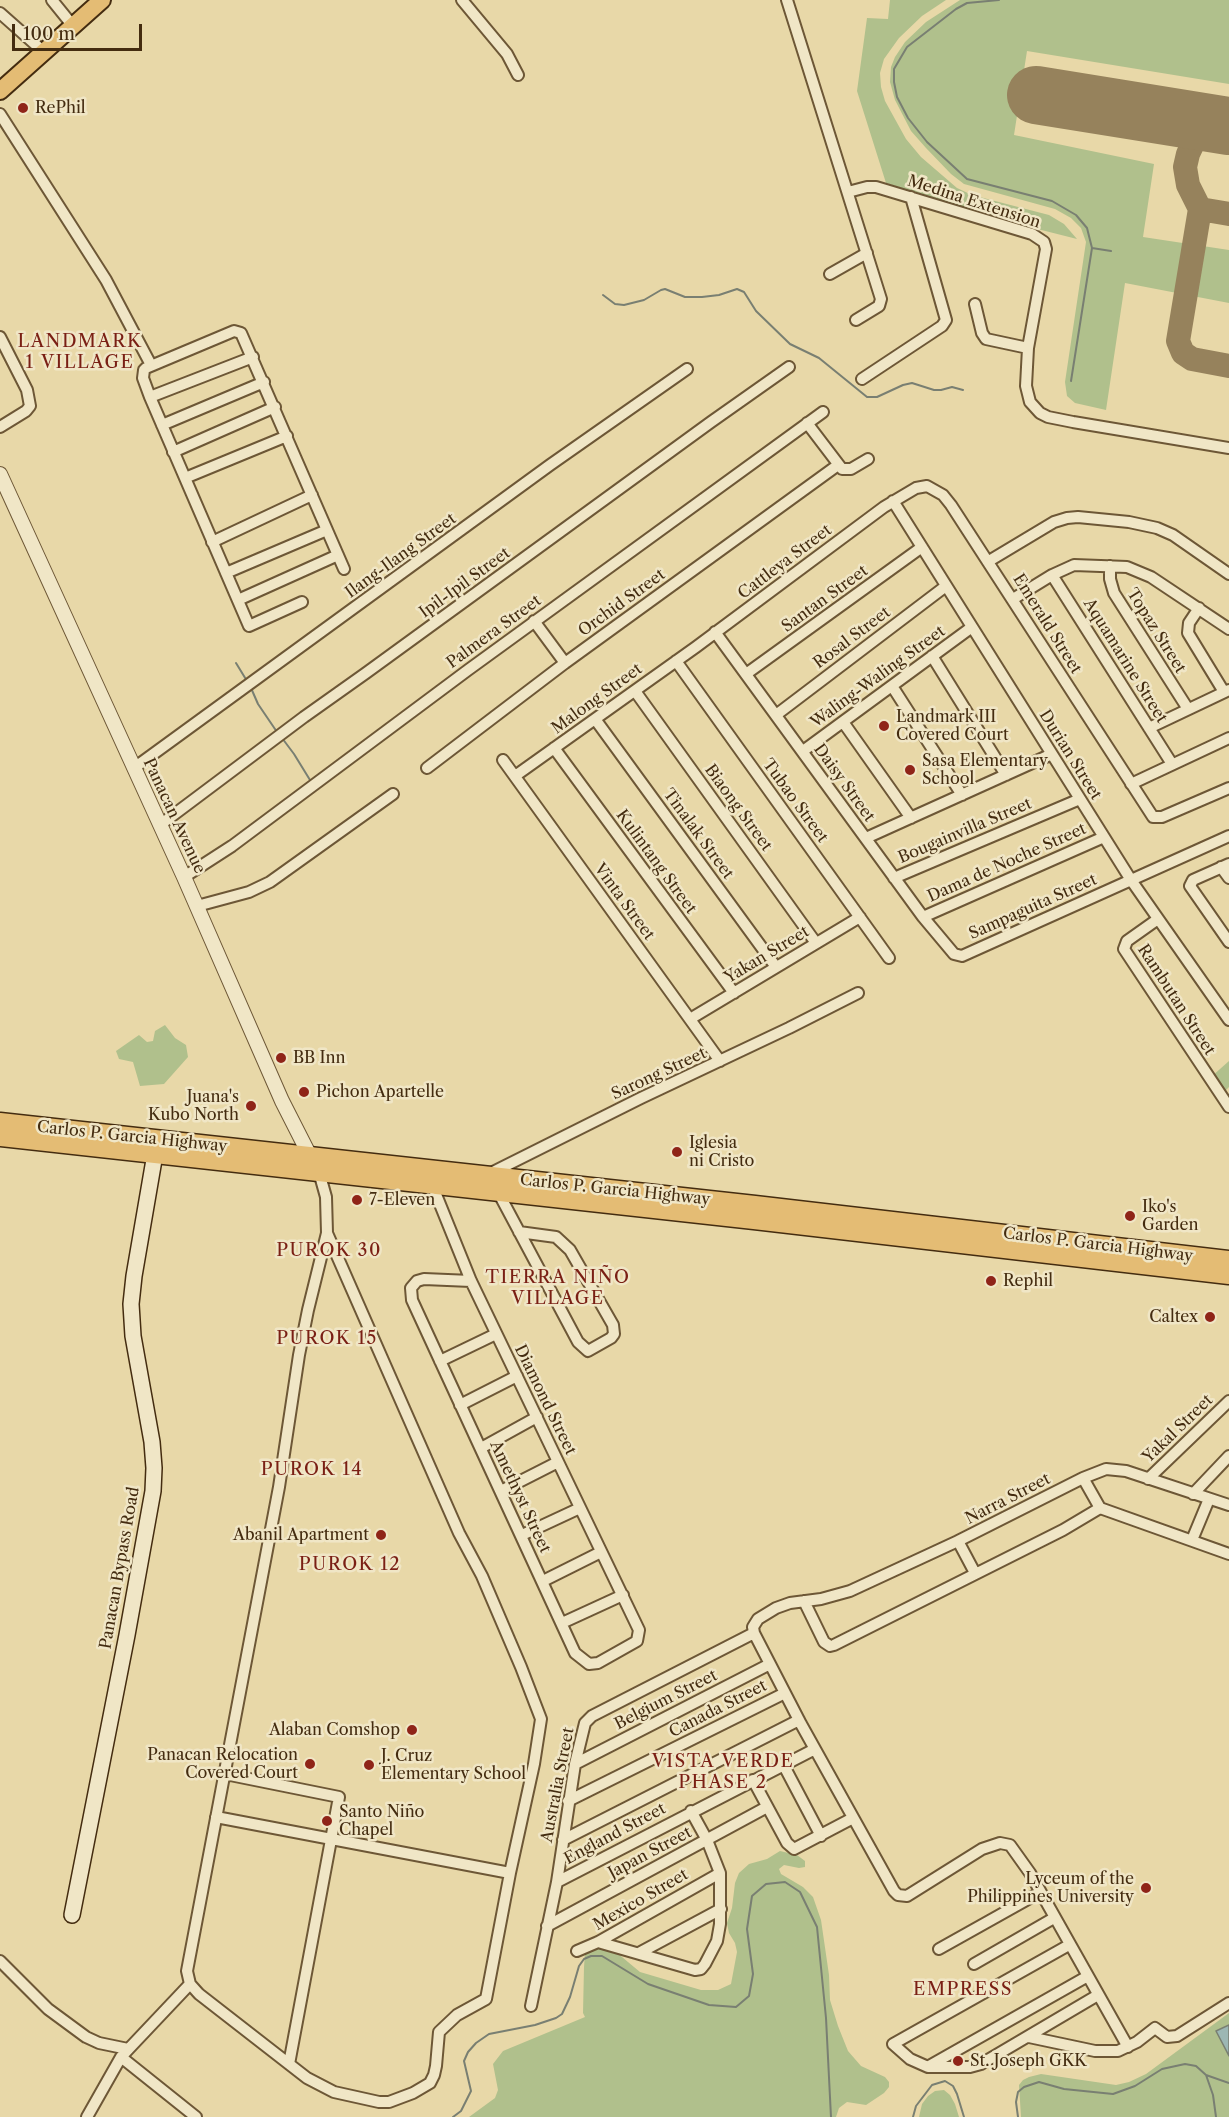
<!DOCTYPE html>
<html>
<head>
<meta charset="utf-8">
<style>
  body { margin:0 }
  #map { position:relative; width:1229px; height:2117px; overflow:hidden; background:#e8d8a8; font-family:"Libre Caslon Text",serif }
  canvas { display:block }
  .scale { position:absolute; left:12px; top:24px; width:130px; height:27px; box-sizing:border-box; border:3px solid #442c10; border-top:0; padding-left:8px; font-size:18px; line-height:21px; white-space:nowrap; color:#442c10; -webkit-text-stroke:4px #f0e6c6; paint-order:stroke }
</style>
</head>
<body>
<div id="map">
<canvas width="1229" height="2117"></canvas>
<div class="scale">100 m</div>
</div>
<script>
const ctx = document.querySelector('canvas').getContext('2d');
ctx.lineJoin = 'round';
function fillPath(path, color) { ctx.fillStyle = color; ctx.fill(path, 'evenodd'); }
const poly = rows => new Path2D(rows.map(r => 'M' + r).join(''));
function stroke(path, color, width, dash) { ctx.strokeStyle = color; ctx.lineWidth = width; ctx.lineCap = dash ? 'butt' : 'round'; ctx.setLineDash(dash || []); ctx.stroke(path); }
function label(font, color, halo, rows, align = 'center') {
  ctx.font = font + ' "Libre Caslon Text",serif'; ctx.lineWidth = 5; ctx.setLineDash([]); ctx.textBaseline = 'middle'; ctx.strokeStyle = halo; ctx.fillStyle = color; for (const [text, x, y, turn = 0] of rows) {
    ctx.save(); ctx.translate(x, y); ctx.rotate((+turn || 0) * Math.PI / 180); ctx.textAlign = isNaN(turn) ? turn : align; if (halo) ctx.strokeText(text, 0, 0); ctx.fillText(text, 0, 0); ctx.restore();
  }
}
const green = poly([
  [890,0,946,0,922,16,899,38,884,59,880,73,881,87,885,101,906,139,921,157,957,188,972,195,1049,215,1064,224,1077,239,998,219,886,183,857,91,867,18,888,19],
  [960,0,1229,0,1229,84,1027,51,1014,135,1154,164,1143,237,1229,250,1229,303,1125,283,1106,410,1075,403,1067,396,1065,382,1086,242,1081,228,1071,218,1055,209,964,184,951,174,926,148,911,131,895,100,890,82,891,67,895,57,905,42,926,22],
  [165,1025,175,1038,186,1045,188,1057,164,1084,140,1086,133,1062,119,1059,116,1051,139,1035,147,1042,153,1041,155,1031],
  [1229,1061,1229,1087,1224,1092,1211,1077],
  [780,1851,797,1855,805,1861,805,1867,799,1868,784,1865,779,1869,781,1874,803,1887,813,1897,821,1920,829,1975,830,2000,838,2026,848,2051,861,2066,885,2077,889,2082,889,2087,884,2093,866,2105,847,2102,839,2108,836,2117,469,2117,495,2098,498,2090,493,2064,503,2051,585,2017,583,2013,584,1967,585,1953,590,1949,600,1946,616,1952,640,1972,701,1990,718,1990,731,1984,737,1952,735,1943,729,1933,727,1923,732,1908,735,1883,739,1873,749,1864,767,1859],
  [1229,2013,1229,2117,1021,2117,1019,2085,1023,2080,1029,2077,1041,2074,1116,2085,1129,2082,1146,2074],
  [944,2090,950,2095,955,2104,959,2117,919,2117,922,2104,928,2096,935,2091]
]);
const water = poly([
  [1229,2025,1229,2056,1216,2031,1229,2025]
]);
const stream = poly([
  [999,0,967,3,956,9,907,47,894,69,894,82,897,97,908,118,927,142,967,179,1052,201,1076,215,1087,228,1092,248,1071,381],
  [1092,248,1111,251],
  [603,295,615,304,624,305,644,300,661,290,665,289,685,297,702,297,719,295,737,289,744,292,756,311,790,344,819,358,867,397,877,397,903,385,912,383,934,390,941,390,952,387,963,390],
  [236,663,247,681],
  [251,688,258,704,277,732],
  [282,738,294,754,310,780],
  [1206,2075,1229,2083],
  [453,2117,461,2111,471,2091,464,2061,468,2052,476,2043,489,2034,535,2025,556,2018,562,2014,570,1997,579,1966,584,1959,591,1956,602,1956,648,1984,709,2005,736,2007,749,1996,753,1974,747,1929,752,1896,766,1884,785,1882,800,1892,817,1927,826,2018,831,2117],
  [913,2117,916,2106,932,2085,945,2081,953,2086,957,2094,964,2117],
  [1018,2117,1016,2102,1018,2092,1024,2087,1039,2082,1064,2089,1113,2094,1135,2086,1162,2069,1185,2064,1196,2066,1206,2075,1213,2095,1216,2117]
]);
const taxiway = poly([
  [1229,114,1210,123,1196,137,1188,154,1185,167,1188,185,1200,209,1229,214],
  [1200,209,1178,341,1183,353,1192,359,1229,366]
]);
const runway = poly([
  [1036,95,1229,126]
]);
const minor = poly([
  [52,0,73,26],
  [462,0,507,54,518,75],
  [787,0,881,299,879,306,856,320],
  [0,13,44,52],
  [0,114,106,280,151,365],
  [848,192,867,187,876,187,1032,234,1044,242,1046,249,1028,348,1026,386,1030,402,1040,413,1048,417,1073,422,1229,448],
  [830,274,867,253],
  [975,304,982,333,986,339,1028,348],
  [0,337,27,390,30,406,26,411,0,427],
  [862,379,942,326,946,320,911,197],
  [150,397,253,357],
  [807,423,842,469,851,469,868,459],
  [162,425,264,382],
  [173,452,275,407],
  [185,478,287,436],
  [893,501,1131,880,1229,1020],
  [212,542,312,495],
  [989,561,1054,522,1067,518,1078,517,1129,522,1157,528,1173,535,1229,574],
  [1110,566,1110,579,1114,593,1188,709],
  [226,573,327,530],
  [1052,575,1172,764],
  [1013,599,1052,575,1074,565,1127,567,1151,577,1229,629],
  [238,600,338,555],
  [302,602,249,626,150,397,143,378,144,370,146,368,234,331,241,333,344,569],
  [1199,608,1189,623,1188,633,1224,692],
  [534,621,565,663],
  [715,632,923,917,954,954,962,956,1229,836],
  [932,656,1006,775],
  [676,661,889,958],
  [746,674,922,547],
  [892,686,962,795],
  [635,691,816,943],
  [776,715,946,586],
  [595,719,776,967],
  [843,722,911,818],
  [1149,728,1229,690],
  [554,748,734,993],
  [803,751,972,627],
  [503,760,720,1061],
  [134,768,550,465,687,369],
  [427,768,565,663,838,465],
  [515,776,696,647,884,507,916,488,927,486,943,495,951,505,1153,817,1162,817,1229,788],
  [1131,784,1229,738],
  [160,825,304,717,366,673,711,422,789,367],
  [866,838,1052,754],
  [1229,864,1193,880,1190,886,1229,942],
  [1221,867,1229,878],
  [184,877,232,846,468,670,823,412],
  [894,878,1080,799],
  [197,906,249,892,270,882,393,794],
  [923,917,1104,837],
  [1158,919,1127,941,1124,949,1229,1107],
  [690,1019,860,917],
  [319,1172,326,1197,327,1233,308,1310,299,1355,279,1487,187,1971,190,1984,199,1994,307,2078,334,2092,379,2102,389,2102,413,2093,430,2083,434,2075,436,2066,439,2032,457,2015,486,1999,510,1873,534,1764,541,1719,521,1667,482,1576,459,1533,327,1233],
  [489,1174,641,1098,789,1028,858,993],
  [431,1182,471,1281,639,1630,637,1641,598,1663,589,1664,575,1653,412,1300,411,1288,417,1281,424,1279,471,1281],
  [498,1192,578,1342,588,1351,611,1338,614,1334,613,1325,570,1250,556,1237,519,1232],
  [440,1361,496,1334],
  [460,1405,517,1376],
  [481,1448,537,1417],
  [1083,1478,1100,1508],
  [1148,1479,1229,1401],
  [501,1491,558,1462],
  [1193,1494,1229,1456],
  [1100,1508,1229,1554],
  [522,1535,580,1508],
  [1192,1540,1209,1499],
  [958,1541,975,1573],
  [543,1581,601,1552],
  [804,1601,824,1642,830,1646,834,1645,1063,1530,1100,1508],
  [562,1623,623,1595],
  [575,1764,770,1664],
  [783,1764,821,1836],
  [225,1774,339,1797,289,2064],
  [753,1780,787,1843,794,1849,853,1818],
  [568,1801,785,1693],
  [216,1817,510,1873],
  [563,1840,799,1720],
  [557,1882,815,1749],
  [547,1926,767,1807],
  [598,1942,695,1970,701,1969,705,1964,717,1941,720,1924,720,1873,707,1840,691,1811],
  [1069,1945,893,2044,910,2059,928,2067,970,2067,981,2064,1098,1995],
  [939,1949,1039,1893],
  [577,1951,598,1942,720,1873],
  [639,1953,721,1909],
  [0,1961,48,2009,86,2037,99,2043,128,2049],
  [974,1964,1054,1918],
  [531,2006,557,1882,575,1764,585,1723,592,1716,754,1633],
  [1029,2037,1095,2051,1118,2051,1137,2042,1155,2028,1167,2037,1177,2036,1229,2003],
  [1128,2047,1030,1873,1010,1845,1000,1843,982,1849,907,1896,898,1895,894,1891,801,1724,754,1633,753,1627,758,1619,776,1608,790,1603,821,1599,850,1591,958,1541,1083,1478,1106,1469,1126,1471,1229,1505],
  [121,2057,196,2117],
  [929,2066,1088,1976],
  [87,2117,121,2057,190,1984]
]);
const tertiary = poly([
  [0,474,184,877,282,1101,312,1160]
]);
const secondary = poly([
  [72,1915,127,1635,153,1491,154,1468,152,1442,133,1336,131,1304,134,1276,155,1154]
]);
const primary = poly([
  [0,91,102,0]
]);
const trunk = poly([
  [0,1122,755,1205,1229,1260],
  [0,1137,754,1220,1229,1275]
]);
const markers = [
  [23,108,6,"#8f2418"],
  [884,726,6,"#8f2418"],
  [910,770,6,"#8f2418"],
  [281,1058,6,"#8f2418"],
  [304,1092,6,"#8f2418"],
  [251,1106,6,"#8f2418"],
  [677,1152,6,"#8f2418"],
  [357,1200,6,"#8f2418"],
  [1130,1216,6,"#8f2418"],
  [991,1281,6,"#8f2418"],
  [1210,1317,6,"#8f2418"],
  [381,1535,6,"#8f2418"],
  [412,1730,6,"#8f2418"],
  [310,1764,6,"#8f2418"],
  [369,1765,6,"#8f2418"],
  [327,1821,6,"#8f2418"],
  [1146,1888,6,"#8f2418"],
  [958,2061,6,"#8f2418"]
];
const poiNames = [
  ["RePhil",35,108],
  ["Landmark III",896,717],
  ["Covered Court",896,735],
  ["Sasa Elementary",922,761],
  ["School",922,779],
  ["BB Inn",293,1058],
  ["Pichon Apartelle",316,1092],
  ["Juana's",239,1097,"right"],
  ["Kubo North",239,1115,"right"],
  ["Iglesia",689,1143],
  ["ni Cristo",689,1161],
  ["7-Eleven",369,1200],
  ["Iko's",1142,1207],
  ["Garden",1142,1225],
  ["Rephil",1003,1281],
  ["Caltex",1198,1317,"right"],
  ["Abanil Apartment",369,1535,"right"],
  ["Alaban Comshop",400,1730,"right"],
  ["Panacan Relocation",298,1755,"right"],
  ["Covered Court",298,1773,"right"],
  ["J. Cruz",381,1756],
  ["Elementary School",381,1774],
  ["Santo Niño",339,1812],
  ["Chapel",339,1830],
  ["Lyceum of the",1134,1879,"right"],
  ["Philippines University",1134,1897,"right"],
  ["St. Joseph GKK",970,2061]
];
const streetNames = [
  ["Medina Extension",974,202,18],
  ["Ilang-Ilang Street",401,556,-36],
  ["Cattleya Street",785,562,-37],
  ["Ipil-Ipil Street",465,583,-36],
  ["Santan Street",825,599,-36],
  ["Orchid Street",622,603,-36],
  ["Emerald Street",1047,624,58],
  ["Topaz Street",1156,631,58],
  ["Palmera Street",494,632,-36],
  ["Rosal Street",852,638,-37],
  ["Aquamarine Street",1125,661,58],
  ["Waling-Waling Street",878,677,-36],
  ["Malong Street",597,699,-36],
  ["Durian Street",1070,755,58],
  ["Daisy Street",844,783,54],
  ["Tubao Street",795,801,54],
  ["Biaong Street",738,808,54],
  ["Panacan Avenue",174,816,65],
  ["Bougainvilla Street",965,831,-23],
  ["Tinalak Street",698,834,54],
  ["Kulintang Street",656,862,54],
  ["Dama de Noche Street",1007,863,-24],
  ["Vinta Street",624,902,54],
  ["Sampaguita Street",1033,907,-24],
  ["Yakan Street",767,955,-31],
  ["Rambutan Street",1176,1000,57],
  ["Sarong Street",659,1074,-25],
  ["Carlos P. Garcia Highway",132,1137,6],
  ["Carlos P. Garcia Highway",615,1190,6],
  ["Carlos P. Garcia Highway",1098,1245,7],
  ["Diamond Street",545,1400,64],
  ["Yakal Street",1178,1429,-44],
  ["Amethyst Street",520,1497,65],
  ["Narra Street",1008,1499,-27],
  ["Panacan Bypass Road",120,1568,-80],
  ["Belgium Street",666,1700,-27],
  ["Canada Street",718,1709,-27],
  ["Australia Street",558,1785,-79],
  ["England Street",615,1834,-28],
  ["Japan Street",650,1853,-28],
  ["Mexico Street",641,1900,-30]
];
const neighbourhoodNames = [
  ["LANDMARK",80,342],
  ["1 VILLAGE",80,363],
  ["PUROK 30",329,1251],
  ["TIERRA NIÑO",558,1278],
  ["VILLAGE",558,1299],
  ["PUROK 15",327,1339],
  ["PUROK 14",312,1470],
  ["PUROK 12",350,1565],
  ["VISTA VERDE",723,1762],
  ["PHASE 2",723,1783],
  ["EMPRESS",963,1990]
];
fillPath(green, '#b0c08c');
fillPath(water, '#9cb7b4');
stroke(water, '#797f72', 1.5);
stroke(stream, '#797f72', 2);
stroke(taxiway, '#96825c', 24);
stroke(runway, '#96825c', 58);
stroke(minor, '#6d5736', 14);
stroke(tertiary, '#6d5736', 16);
stroke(secondary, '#442c10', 18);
stroke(primary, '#442c10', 20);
stroke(trunk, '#442c10', 21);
stroke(minor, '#f0e6c6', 10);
stroke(tertiary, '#f0e6c6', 14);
stroke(secondary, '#f0e6c6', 15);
stroke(primary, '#e4bc74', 16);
stroke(trunk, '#e4bc74', 18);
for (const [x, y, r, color] of markers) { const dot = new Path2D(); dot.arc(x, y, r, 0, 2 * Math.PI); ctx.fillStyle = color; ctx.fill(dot); stroke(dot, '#f0e6c6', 2); }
label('16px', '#442c10', '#f0e6c6', poiNames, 'left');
label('16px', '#442c10', '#f0e6c6', streetNames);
ctx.letterSpacing = '1.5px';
label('18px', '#7a1f14', '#f0e6c6', neighbourhoodNames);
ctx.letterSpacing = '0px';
</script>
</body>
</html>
